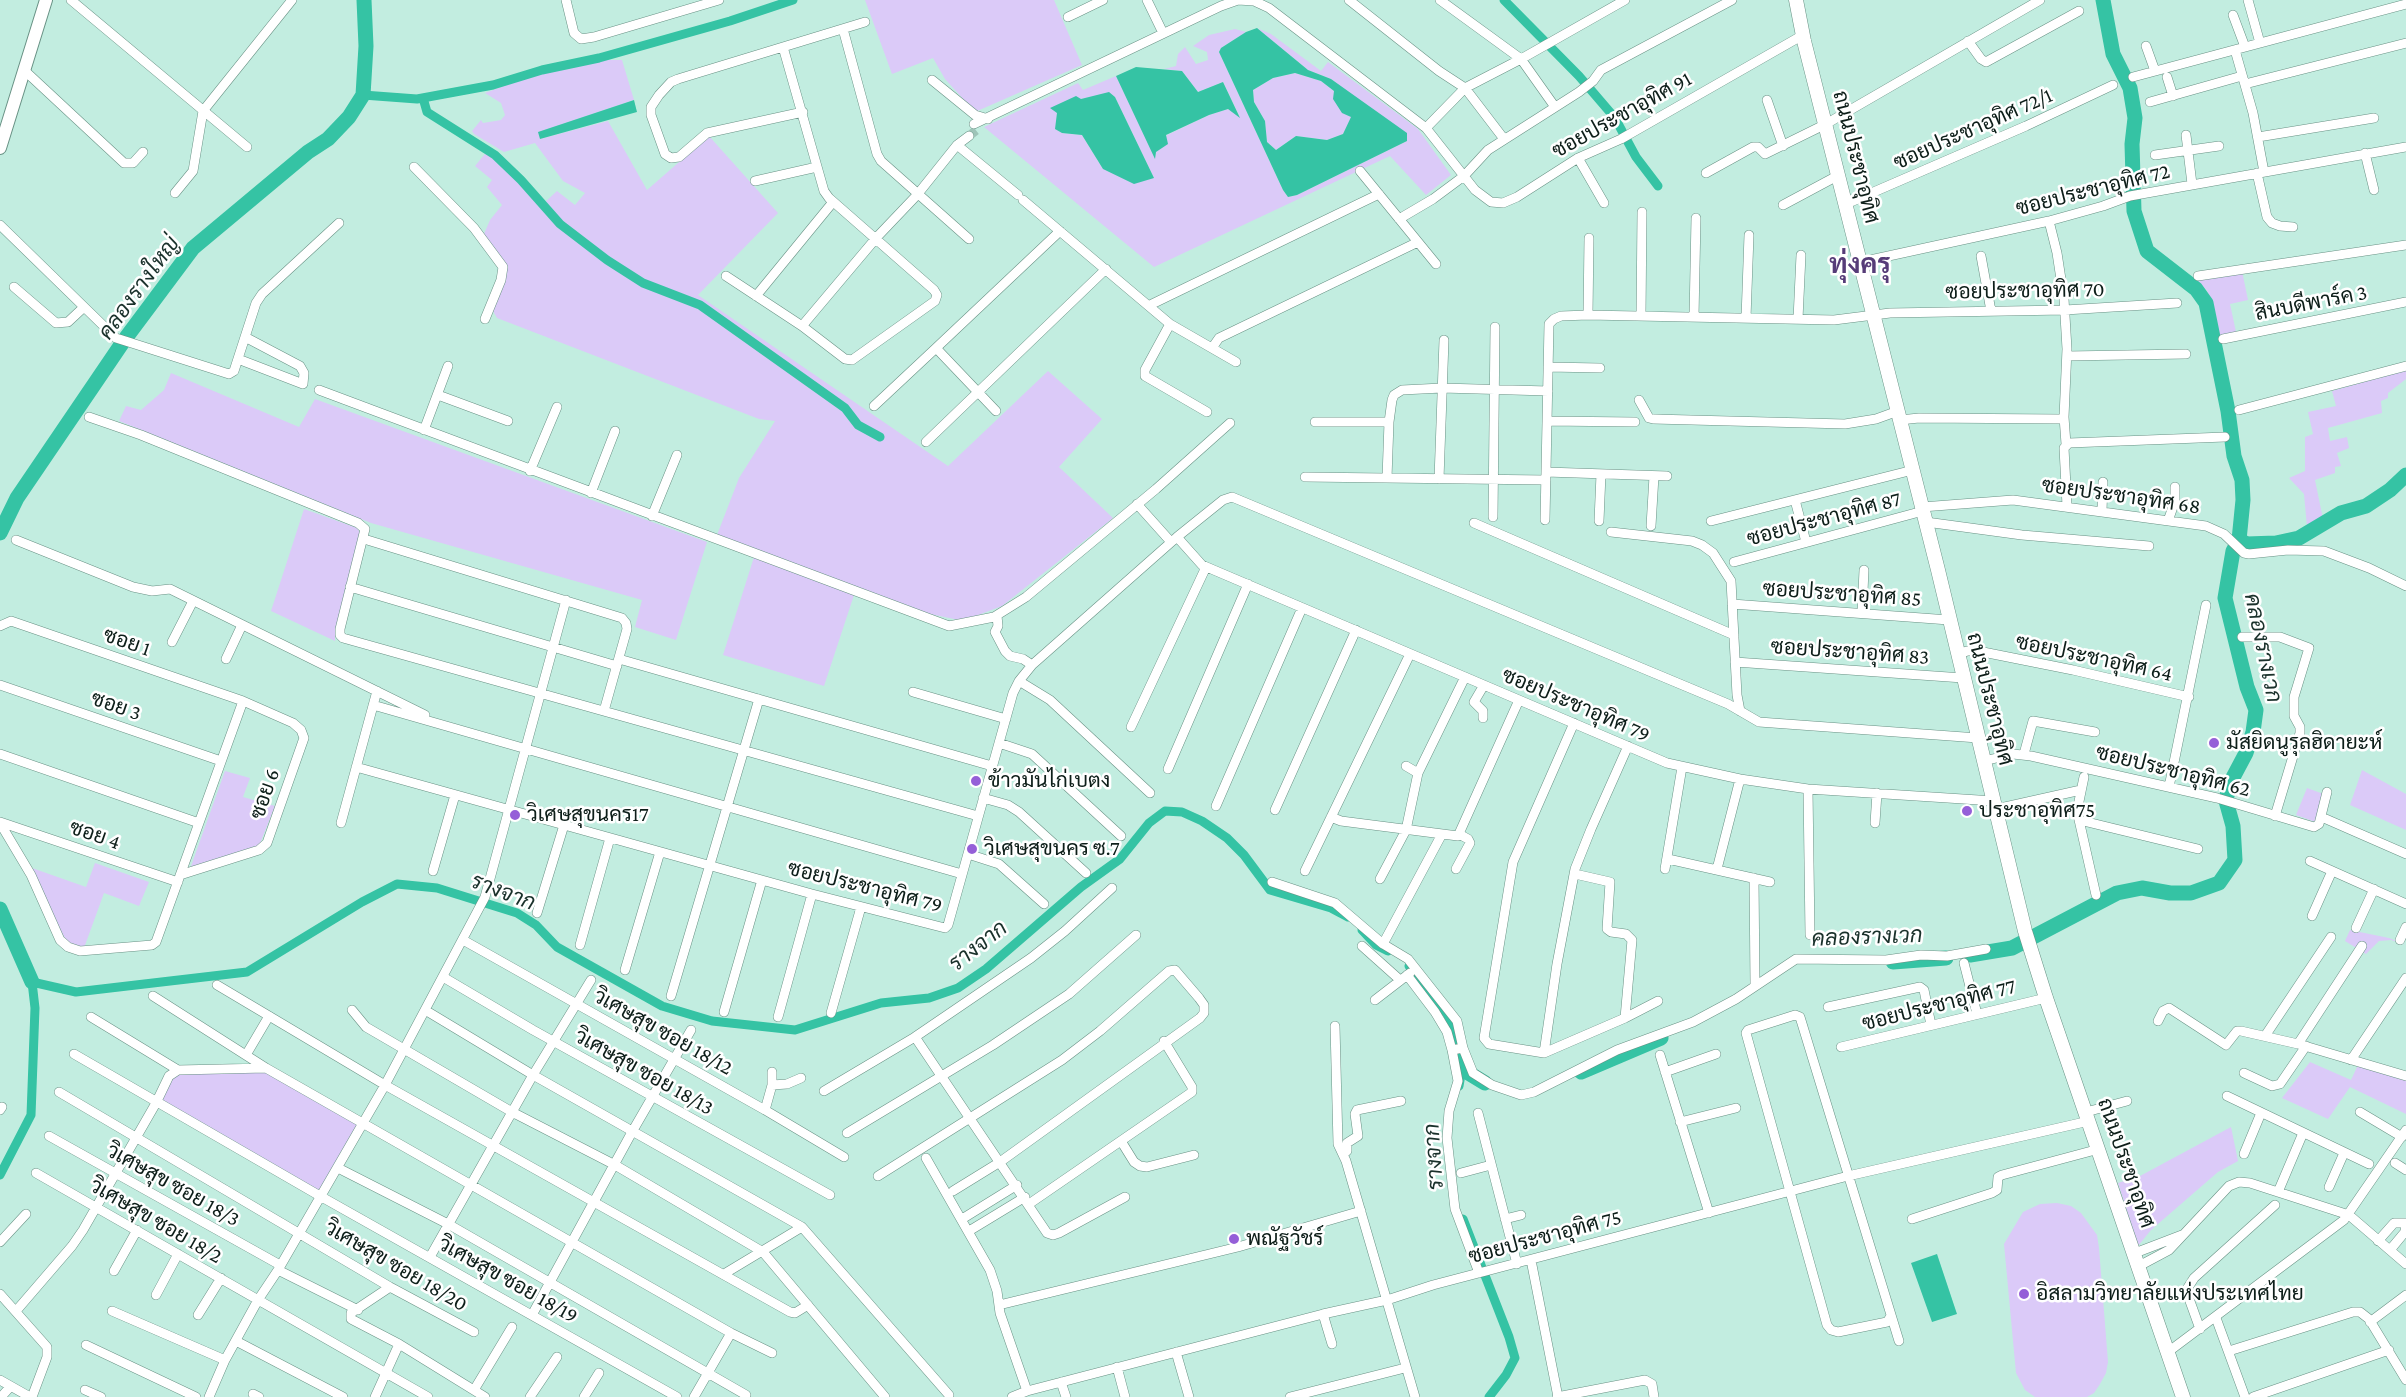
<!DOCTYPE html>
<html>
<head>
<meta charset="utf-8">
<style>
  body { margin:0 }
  canvas { display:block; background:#c2ede0 }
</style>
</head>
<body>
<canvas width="2406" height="1397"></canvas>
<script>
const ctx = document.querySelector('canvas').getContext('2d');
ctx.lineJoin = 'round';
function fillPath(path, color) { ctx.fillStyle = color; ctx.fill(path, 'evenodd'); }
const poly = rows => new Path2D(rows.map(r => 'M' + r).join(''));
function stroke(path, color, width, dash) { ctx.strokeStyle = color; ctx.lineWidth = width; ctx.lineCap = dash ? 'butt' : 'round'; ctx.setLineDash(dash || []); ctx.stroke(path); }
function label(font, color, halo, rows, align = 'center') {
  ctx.font = font + ' "Crimson Pro",Sarabun,serif'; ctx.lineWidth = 5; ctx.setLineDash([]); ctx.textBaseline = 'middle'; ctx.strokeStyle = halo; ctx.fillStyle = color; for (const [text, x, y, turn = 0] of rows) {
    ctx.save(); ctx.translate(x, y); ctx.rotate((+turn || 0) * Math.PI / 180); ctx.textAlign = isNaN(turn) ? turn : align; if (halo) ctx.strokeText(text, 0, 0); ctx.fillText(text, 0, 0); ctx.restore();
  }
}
const green = poly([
  [865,0,1054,0,1082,65,975,112,945,79,933,58,892,74],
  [1257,28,1271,34,1321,71,1328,62,1418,129,1451,175,1426,195,1390,156,1154,267,984,127,1078,83,1083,90,1116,76,1155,158,1156,152,1165,136,1209,115,1228,109,1240,117,1223,82,1198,92,1182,71,1164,69,1176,66,1178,54,1185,47,1196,64,1208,60,1207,52,1193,46,1209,35,1235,29,1246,32,1221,48,1219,52,1283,190,1288,197,1297,195,1407,141,1331,79,1308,70],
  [1109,93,1115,97,1154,178,1103,169,1082,135,1062,133,1056,129,1057,113,1081,99],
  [603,60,622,60,634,100,539,132,540,139,608,121,647,190,709,136,778,213,698,295,948,466,1048,371,1102,419,1059,467,1113,518,1002,606,973,617,959,620,930,614,717,535,739,478,775,421,759,419,497,318,493,311,504,267,484,234,490,220,502,205,487,187,492,180,475,166,489,149,506,161,544,203,557,191,575,205,585,193,563,181,535,143,504,152,474,134,472,131,481,120,483,123,501,120,505,115,501,103,485,93,545,71,564,70],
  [1295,73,1321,81,1334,91,1352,117,1343,134,1327,140,1296,136,1276,150,1267,142,1265,121,1254,102,1253,90,1273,78],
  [2242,271,2248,300,2230,304,2236,332,2219,337,2207,290,2192,279],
  [2406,370,2406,379,2388,393,2388,398,2381,401,2382,413,2328,428,2330,441,2347,437,2349,448,2337,453,2341,466,2335,467,2335,473,2315,480,2323,519,2307,527,2304,494,2289,478,2305,471,2305,437,2313,434,2308,412,2336,406,2332,391],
  [171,373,299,427,315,399,707,542,676,640,635,627,642,600,371,523,119,421,126,406,141,410,164,390],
  [304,509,357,528,361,534,362,539,335,629,335,641,271,611],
  [754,557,854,595,824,686,723,655],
  [2362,770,2406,794,2406,830,2350,805],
  [225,771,250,778,243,797,275,806,259,846,190,869],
  [2307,788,2329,796,2321,824,2296,815],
  [95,863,149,882,139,906,104,893,84,948,68,944,49,909,32,868,86,887],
  [2350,930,2389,938,2406,945,2391,940,2379,941,2366,954,2345,941],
  [2310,1062,2351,1080,2358,1065,2406,1078,2406,1114,2350,1087,2328,1119,2282,1098],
  [266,1068,363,1123,320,1196,156,1103,178,1070],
  [2231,1127,2238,1161,2218,1172,2151,1230,2138,1246,2118,1183,2140,1176],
  [2057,1203,2071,1206,2081,1213,2097,1235,2099,1248,2108,1362,2106,1373,2100,1384,2094,1393,2087,1397,2035,1397,2025,1390,2016,1373,2004,1244,2023,1212,2040,1204]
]);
const water = poly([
  [1257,28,1308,70,1331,79,1407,133,1407,141,1297,195,1288,197,1283,190,1219,52,1221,48,1246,32],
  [1295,73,1321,81,1334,91,1333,99,1342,113,1351,117,1343,134,1327,140,1296,136,1276,150,1267,142,1265,121,1254,102,1253,90,1273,78],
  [1136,67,1182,71,1198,92,1223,82,1240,118,1228,109,1209,115,1166,135,1168,144,1156,152,1155,159,1116,76],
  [1109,92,1115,97,1154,178,1134,184,1103,169,1082,135,1062,133,1055,129,1057,113,1050,108,1076,96,1081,99],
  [634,100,637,112,540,139,538,132],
  [1937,1254,1957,1314,1932,1322,1911,1263]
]);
const canal = poly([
  [1504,0,1579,76,1615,118,1636,157,1658,186],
  [363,95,417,99,493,85,542,70,599,58,730,21,793,0],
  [423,98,427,112,495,155,521,180,560,224,607,260,643,283,700,305,845,408,858,425,880,437],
  [1362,930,1376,945,1388,951],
  [1409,966,1426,991,1448,1015,1462,1069,1459,1086],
  [0,1175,31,1115,35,1008,32,982,76,992,247,972,362,902,397,884,437,888,517,913,536,925,557,947,662,1006,712,1021,795,1030,881,1003,929,998,958,988,986,969,1081,887,1120,859,1149,823,1165,811,1182,812,1202,821,1227,838,1244,855,1270,890,1331,908,1348,917],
  [1463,1219,1509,1337,1515,1358,1506,1375,1489,1397]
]);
const river = poly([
  [0,533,17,498,125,339,193,248,308,152,328,139,349,117,363,95,366,46,364,0],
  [2239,540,2247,544,2276,543,2299,538,2341,513,2366,506,2390,490,2406,475],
  [0,909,32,982],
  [1970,955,2012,948,2117,893,2142,888,2170,893,2191,893,2219,883,2235,860,2233,826,2226,801,2229,785,2246,753,2253,732,2256,710,2247,687,2225,598,2233,551,2239,540,2243,500,2242,480,2234,456,2228,411,2206,303,2196,289,2147,251,2134,211,2132,144,2135,118,2130,88,2113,54,2103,0],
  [1893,962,1946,958],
  [1462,1069,1485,1083],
  [1581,1072,1661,1038]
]);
const minorTunnel = poly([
  [969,136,979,128]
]);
const minor = poly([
  [71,0,247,147],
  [566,0,574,33,581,39,594,37,719,0],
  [1147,0,1163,33],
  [1349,0,1439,71,1465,88,1504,139],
  [1440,0,1521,59,1555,107],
  [2248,0,2260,43],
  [2233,15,2245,47],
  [1068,17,1103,0],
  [843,29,877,154,881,161,969,239],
  [1968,41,1981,59,1986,62,2079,11],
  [2146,46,2155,71],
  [2235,50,2253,113,2264,172],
  [24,70,124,163,133,163,143,152],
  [2133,77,2406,4],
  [2167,77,2173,96],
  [932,80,975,115,988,119],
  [2245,84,2406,43],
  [1767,100,1783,146],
  [2150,102,2242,76],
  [803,112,707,133,679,157,671,158,665,154,651,115,651,107,659,95,671,82,678,79,865,22],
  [974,124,1221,6,1238,0,1254,1,1269,8,1426,128,1475,190,1491,202,1503,203,1517,197,1578,158,1621,139,1803,35],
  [1426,128,1465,88,1521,59,1625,0],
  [2186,135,2192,184],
  [2258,137,2374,118],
  [957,145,1018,195],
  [2365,153,2374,190],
  [2155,155,2219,146],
  [1578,158,1604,203],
  [414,167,474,228,503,267,501,280,485,319],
  [1360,171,1436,264],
  [1706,173,1753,147,1758,147,1765,154,1826,124,2040,0],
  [2257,173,2267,217,2272,223,2280,226,2293,227],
  [755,181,817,167],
  [175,193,193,171,203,111,292,0],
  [1023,200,1170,324,1236,362],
  [1846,204,2026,126,2113,85],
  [1783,205,1839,175],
  [1399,219,1433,199,1464,176,1488,150,1579,92,1593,81,1601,70,1732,0],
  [0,225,116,338,229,374,234,371,256,303,262,294,339,223],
  [1981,256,1991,311],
  [1861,262,2049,221,2103,206,2130,196,2406,147],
  [726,276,802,326,845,359,852,360,935,301,937,295,934,290,829,198,824,191,783,47],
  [2198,276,2406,245],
  [14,287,56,323,68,322,84,307],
  [756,296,833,202],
  [1150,305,1379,194],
  [1588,315,1589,238],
  [1641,316,1642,212],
  [1694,317,1696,218],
  [1746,318,1749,235],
  [1798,319,1801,255],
  [1170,324,1145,370,1145,376,1207,412],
  [802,326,877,237,917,195,957,145,969,136],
  [2223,339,2406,302],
  [1212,348,1219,338,1418,242],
  [2067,356,2186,354],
  [238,359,303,384,304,373,300,366,245,337],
  [1548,367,1600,368],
  [319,390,949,626,994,617,1026,597,1156,489,1230,423],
  [438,395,508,421],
  [1639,400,1649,418,1653,419,1845,424,1876,419,1898,411],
  [874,406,936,348],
  [2239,410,2406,366],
  [996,411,936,348,1060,231],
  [89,417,141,435,358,523,365,529,340,629,340,635,343,638,978,816],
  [2064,417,2066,444],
  [1900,420,1919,418,2061,419,2064,417,2067,349,2064,299,2057,253,2049,221],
  [1547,421,1635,422],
  [1315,422,1389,422],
  [424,430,448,366],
  [926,442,1106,269],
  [530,471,557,407],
  [1546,472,1667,476],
  [1305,477,1546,480],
  [1387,478,1389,422,1392,400,1394,395,1402,390,1442,388,1548,391],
  [1439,479,1444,340],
  [591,493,615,431],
  [1795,500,1806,542],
  [1137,504,1171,542],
  [2067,506,2064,448,2069,443,2225,437],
  [1922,507,2013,500,2206,526,2224,534,2244,553,2249,554,2288,550,2324,551,2369,568,2406,586],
  [2102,511,2103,482],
  [652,516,677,455],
  [1493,517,1495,327],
  [1545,520,1549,324,1554,319,1561,316,1588,315,1834,320,1890,313,2065,310,2177,303],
  [1599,521,1601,474],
  [1711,521,1913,470],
  [2168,521,2175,501,2175,487],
  [1926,522,2022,535,2149,546],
  [1474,523,1734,635],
  [1651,526,1654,476],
  [1611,532,1692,541,1702,545,1713,553,1731,581,1737,695,1740,711],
  [1177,537,1202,565,1667,763,1740,779,1808,789,1994,801],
  [364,539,622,618,626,623,627,629,604,711],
  [16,540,133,587,152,591,170,589,425,715],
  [1734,562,1923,511],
  [350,587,617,666],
  [1732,604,1949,620],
  [1862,613,1864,570],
  [997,616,998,626,995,632,1005,651,1010,656,1023,659,1032,665],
  [0,626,11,621,243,701,293,723,301,730,304,738,267,843,259,850,180,875],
  [2242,637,2280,637,2309,648,2294,697,2294,716,2300,727,2300,733,2275,816],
  [172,642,193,601],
  [1957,655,1967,651,1978,651,2073,670,2189,697],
  [226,659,242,625],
  [619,659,992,766],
  [1735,662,1963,678],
  [1019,681,1050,700,1150,793],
  [0,685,221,761],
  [913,692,1006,719],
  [373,705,962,874],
  [1483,718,1483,711,1474,702,1484,685],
  [1574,723,1513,862,1484,1038,1489,1044,1544,1053,1625,1018,1658,1001],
  [1131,727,1206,567],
  [999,743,1032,754,1121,836],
  [0,754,199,823],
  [2024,754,2033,721,2095,732],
  [1984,761,2013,754,2031,756,2217,798,2314,827,2319,824,2327,792],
  [1406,766,1418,773],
  [356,767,812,894,945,928,948,925,1013,693,1019,681,1032,665,1177,537,1223,500,1232,497,1728,704,1759,722,1978,738],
  [1168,769,1248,584],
  [2084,777,2077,811,2096,895],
  [2169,787,2206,605],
  [1808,789,1810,935],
  [983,798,1008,805,1019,812,1086,873],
  [1216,806,1302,608],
  [1996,809,2081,790],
  [1275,810,1356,630],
  [1331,817,1341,821,1458,836,1519,700],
  [2326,819,2406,854],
  [2079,820,2198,849],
  [0,822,178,882],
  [0,823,31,875,60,940,68,947,80,951,152,945,156,942,243,701],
  [341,823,377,691],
  [1875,823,1877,793],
  [968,854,999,864,1044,904],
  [1668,859,1770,882],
  [2310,861,2406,904],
  [1456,869,1470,843,1468,839,1459,834],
  [1665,869,1682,767],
  [1717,869,1740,779],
  [433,871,455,795],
  [1305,871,1410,654],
  [1575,874,1610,882,1607,929,1611,932,1626,934,1632,940,1625,1018],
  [1754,878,1755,985],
  [1380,879,1406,830,1418,773,1465,677],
  [1272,882,1335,903,1383,944,1408,959,1457,1021,1463,1048,1473,1073,1492,1085,1521,1095,1534,1092,1617,1050,1693,1022,1736,999,1796,959,1886,960,1921,955,1947,956,1986,949],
  [537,913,564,825],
  [2312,916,2332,871],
  [2356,928,2374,889],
  [463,940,765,1110,844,1157],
  [2400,940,2406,927],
  [1383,944,1442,834],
  [580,945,610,838],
  [1362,946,1400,980],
  [1964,963,1977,1014],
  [625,970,660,852],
  [1407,975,1435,1012,1447,1032,1452,1050],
  [443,977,533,1030,830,1195],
  [217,985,385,1085,790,1312,795,1313,808,1305],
  [153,996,266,1068],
  [671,996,759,699],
  [1375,1000,1410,973],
  [1828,1007,1920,987,1924,990,1931,1025],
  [352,1010,366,1027,512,1112,615,1165,763,1252,885,1397],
  [425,1010,533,1075,802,1227],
  [724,1012,762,880],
  [831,1013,861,907],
  [91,1017,178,1070],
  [778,1017,812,894],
  [2158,1021,2163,1011,2169,1008,2226,1045,2237,1031,2241,1031,2298,1044,2406,1076],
  [1335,1026,1338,1144,1346,1161,1415,1397],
  [2265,1036,2331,937],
  [915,1037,1031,958,1065,931,1112,888],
  [2298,1044,2362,946],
  [1841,1047,2046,998],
  [1463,1048,1452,1050,1458,1081,1449,1111,1447,1138,1455,1209,1479,1273],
  [1544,1053,1557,964,1575,869,1591,829,1628,746],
  [74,1054,320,1196,677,1397],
  [246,1055,269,1016],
  [1660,1055,1709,1213],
  [2351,1060,2406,978],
  [1665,1072,1716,1054],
  [2244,1073,2272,1086,2280,1084,2306,1046],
  [772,1085,787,1084,801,1078],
  [824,1091,915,1037,1047,1233,1053,1235,1059,1233,1125,1197],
  [59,1092,390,1287,474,1332],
  [2227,1096,2369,1164],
  [0,1110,2,1107],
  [765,1110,772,1085,772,1072],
  [2086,1112,2127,1101],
  [2360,1112,2402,1137],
  [1478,1113,1517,1264],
  [1680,1122,1736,1108],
  [847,1133,993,1045,1069,994,1136,935],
  [49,1136,280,1265],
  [1121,1141,1134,1162,1140,1166,1147,1167,1194,1155],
  [1343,1154,1347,1151,1347,1143,1358,1136,1355,1114,1357,1110,1401,1101],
  [2244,1154,2261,1113],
  [926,1158,990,1270,997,1291,1000,1313,1027,1391],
  [2395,1163,2406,1170],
  [338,1168,448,1224,746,1395],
  [36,1173,428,1397],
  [1461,1173,1491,1165],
  [878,1176,1062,1060,1100,1031,1169,971,1175,970,1199,998,1204,1005,1204,1013,1200,1018,1000,1162,953,1191],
  [2329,1187,2344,1153],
  [2278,1192,2303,1133],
  [1029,1204,1192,1092,1192,1087,1164,1041],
  [962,1219,1017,1185],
  [1505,1219,1521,1215],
  [1912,1219,1992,1193,1997,1190,1998,1177,2002,1175,2099,1149],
  [969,1231,1025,1197],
  [2378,1241,2394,1223,2406,1223,2405,1232,2390,1250],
  [0,1242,26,1214],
  [2135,1253,2182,1235],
  [430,1257,533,1075,591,980],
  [1531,1260,1558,1397],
  [2139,1266,2169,1250,2229,1186,2239,1182,2250,1183,2349,1215,2406,1264],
  [278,1270,358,1310],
  [114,1271,137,1230],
  [724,1274,802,1227,949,1395],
  [390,1287,351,1313,351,1319,399,1344,485,1397],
  [0,1294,47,1347,47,1357,32,1397],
  [156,1295,178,1254],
  [999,1305,1238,1247,1361,1211],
  [16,1311,72,1246,83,1230,156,1103,169,1076,178,1070,266,1068,731,1333,772,1353],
  [112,1311,225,1360],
  [1323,1314,1332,1344],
  [198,1315,221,1278],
  [532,1315,632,1132,691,1030],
  [1891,1316,1887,1322,1838,1332,1831,1330,1827,1325,1746,1033,1748,1030,1795,1015,1800,1017,1899,1341],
  [2216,1318,2245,1397],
  [2370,1322,2406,1295],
  [2200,1329,2187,1293,2187,1289,2194,1278,2275,1205],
  [236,1341,343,1397],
  [86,1345,196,1397],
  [2229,1351,2353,1312,2360,1312,2369,1319,2406,1380],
  [1176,1352,1189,1397],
  [2168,1352,2344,1220,2406,1130],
  [1117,1367,1125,1397],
  [0,1380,30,1397],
  [1061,1382,1066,1397],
  [85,1390,101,1397],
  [474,1390,512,1327],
  [253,1394,259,1397],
  [1,1397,10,1387],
  [209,1397,225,1360,258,1300,278,1270,385,1085,485,897,566,600],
  [375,1397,399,1344],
  [530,1397,557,1357],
  [584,1397,599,1373],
  [694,1397,731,1333],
  [1012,1397,1027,1391,1323,1314,1387,1300,1433,1285,1848,1176,2089,1121],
  [1290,1397,1405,1368],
  [1557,1397,1645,1380,1652,1384,1654,1397],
  [2253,1397,2389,1350]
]);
const tertiary = poly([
  [0,148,46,0]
]);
const secondary = poly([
  [1796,0,1804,41,1938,570,2025,931,2046,998,2183,1397]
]);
const markers = [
  [2214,743,6,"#955fd8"],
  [976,781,6,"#955fd8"],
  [1967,811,6,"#955fd8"],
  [515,815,6,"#955fd8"],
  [972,849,6,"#955fd8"],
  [1234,1239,6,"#955fd8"],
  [2024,1294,6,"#955fd8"]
];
const streetNames = [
  ["ซอยประชาอุทิศ 91",1622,115,-29],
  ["ซอยประชาอุทิศ 72/1",1973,129,-24],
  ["ถนนประชาอุทิศ",1856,157,76],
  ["ซอยประชาอุทิศ 72",2093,190,-14],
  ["ซอยประชาอุทิศ 70",2025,291,-1],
  ["สินบดีพาร์ค 3",2311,303,-11],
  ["ซอยประชาอุทิศ 68",2121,496,8],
  ["ซอยประชาอุทิศ 87",1824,519,-15],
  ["ซอยประชาอุทิศ 85",1842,594,4],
  ["ซอย 1",127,642,19],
  ["ซอยประชาอุทิศ 83",1850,652,4],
  ["ซอยประชาอุทิศ 64",2094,658,12],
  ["ถนนประชาอุทิศ",1990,699,76],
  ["ซอยประชาอุทิศ 79",1576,705,23],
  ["ซอย 3",116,706,19],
  ["ซอยประชาอุทิศ 62",2173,771,14],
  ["ซอย 6",265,794,-71],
  ["ซอย 4",95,835,19],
  ["ซอยประชาอุทิศ 79",865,887,14],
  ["ซอยประชาอุทิศ 77",1939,1005,-14],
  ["วิเศษสุข ซอย 18/12",663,1032,29],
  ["วิเศษสุข ซอย 18/13",644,1072,29],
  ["ถนนประชาอุทิศ",2126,1163,71],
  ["วิเศษสุข ซอย 18/3",173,1185,29],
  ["วิเศษสุข ซอย 18/2",156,1221,30],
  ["ซอยประชาอุทิศ 75",1545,1237,-15],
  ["วิเศษสุข ซอย 18/20",396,1266,30],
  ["วิเศษสุข ซอย 18/19",508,1280,29]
];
const poiNames = [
  ["มัสยิดนูรุลฮิดายะห์",2226,743],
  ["ข้าวมันไก่เบตง",988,781],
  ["ประชาอุทิศ75",1979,811],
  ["วิเศษสุขนคร17",527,815],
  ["วิเศษสุขนคร ซ.7",984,849],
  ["พณัฐวัชร์",1246,1239],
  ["อิสลามวิทยาลัยแห่งประเทศไทย",2036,1294]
];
const waterNames = [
  ["คลองรางใหญ่",139,288,-54],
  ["คลองรางเวก",2263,648,78],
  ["รางจาก",503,892,21],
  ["คลองรางเวก",1867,937,-2],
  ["รางจาก",978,946,-38],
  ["รางจาก",1434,1157,-94]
];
const districtNames = [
  ["ทุ่งครุ",1860,265]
];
fillPath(green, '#dbcaf8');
fillPath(water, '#35c3a4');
stroke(canal, '#35c3a4', 9);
stroke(river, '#35c3a4', 15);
stroke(minorTunnel, '#9ec4b8', 9, [9, 4.5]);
stroke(minor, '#699285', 10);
stroke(tertiary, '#699285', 14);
stroke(secondary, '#699285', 15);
stroke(minor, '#fff', 9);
stroke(tertiary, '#fff', 12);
stroke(secondary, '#fff', 14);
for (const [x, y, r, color] of markers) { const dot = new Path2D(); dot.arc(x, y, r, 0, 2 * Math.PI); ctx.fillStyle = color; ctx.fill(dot); stroke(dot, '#fff', 2); }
label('21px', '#0d1e19', '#fff', streetNames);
label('21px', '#0d1e19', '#fff', poiNames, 'left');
label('italic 22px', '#1a312b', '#fff', waterNames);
label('bold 27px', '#563c78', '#fff', districtNames);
</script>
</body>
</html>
